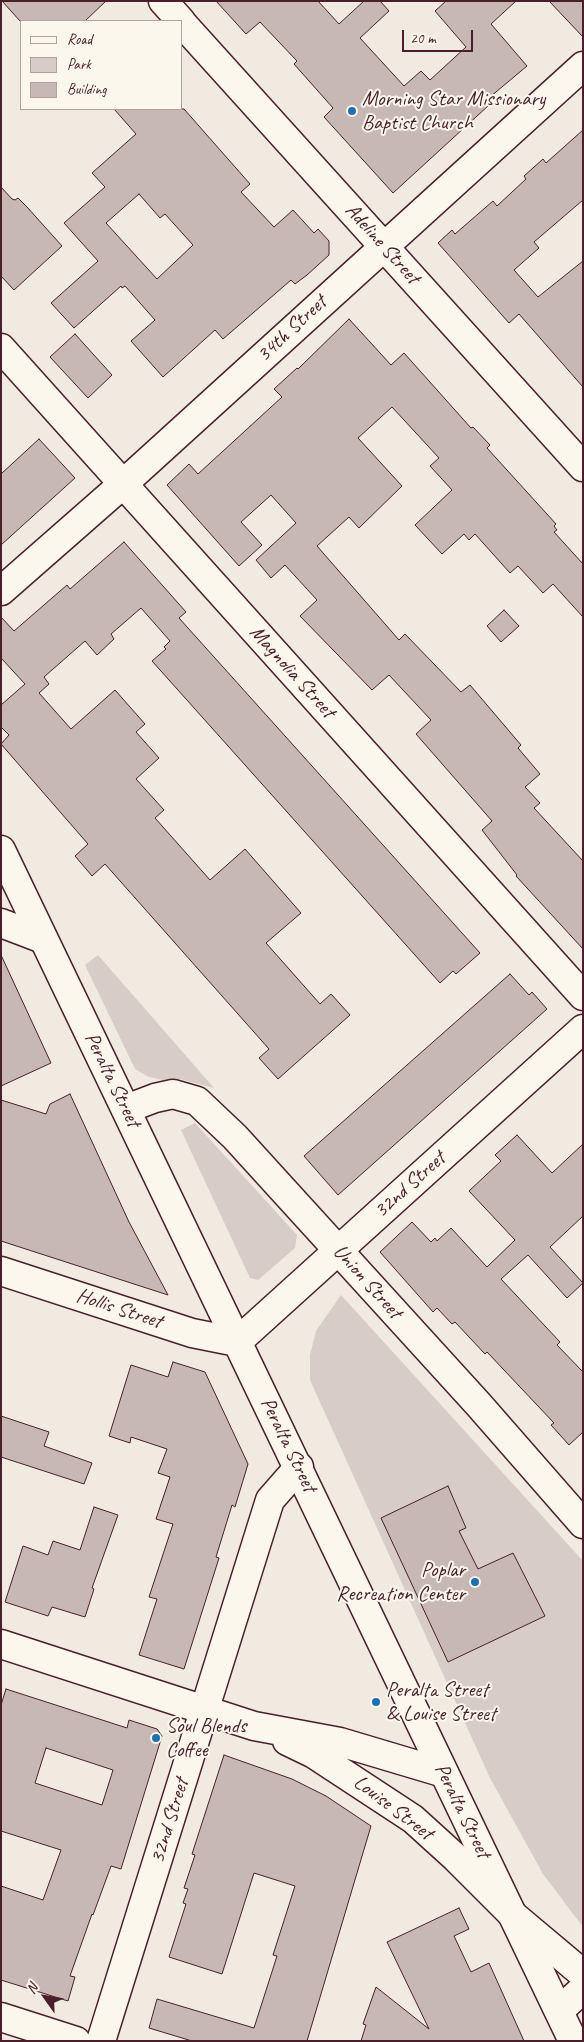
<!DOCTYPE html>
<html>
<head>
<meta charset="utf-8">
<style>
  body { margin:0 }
  #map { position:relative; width:584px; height:2042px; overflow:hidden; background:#f0eae0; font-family:Caveat,sans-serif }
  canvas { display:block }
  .frame { position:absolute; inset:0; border:2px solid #4a1f2b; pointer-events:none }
  .legend { position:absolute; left:20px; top:20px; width:162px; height:90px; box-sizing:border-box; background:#fbf7ec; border:1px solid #b4a19f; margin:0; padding:6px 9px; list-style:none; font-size:15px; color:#4a1f2b }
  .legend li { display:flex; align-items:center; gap:10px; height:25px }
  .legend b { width:25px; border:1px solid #b4a19f }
  .north { position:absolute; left:20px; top:1972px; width:50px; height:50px; -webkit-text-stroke:4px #fbf7ec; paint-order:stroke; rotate:302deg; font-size:14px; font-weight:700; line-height:20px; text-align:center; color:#4a1f2b }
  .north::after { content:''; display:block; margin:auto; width:18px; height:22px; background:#4a1f2b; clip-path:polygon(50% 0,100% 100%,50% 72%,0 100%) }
  .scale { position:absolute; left:402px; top:30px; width:71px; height:22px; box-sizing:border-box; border:2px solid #4a1f2b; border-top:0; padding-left:6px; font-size:15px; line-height:18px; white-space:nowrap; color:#4a1f2b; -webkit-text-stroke:4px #fbf7ec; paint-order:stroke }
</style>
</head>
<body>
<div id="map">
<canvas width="584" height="2042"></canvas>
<div class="frame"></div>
<ul class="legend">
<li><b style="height:6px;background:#fbf7ec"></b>Road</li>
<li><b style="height:14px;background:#d8ccc6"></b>Park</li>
<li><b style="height:14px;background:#c8b8b3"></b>Building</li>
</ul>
<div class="north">N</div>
<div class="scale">20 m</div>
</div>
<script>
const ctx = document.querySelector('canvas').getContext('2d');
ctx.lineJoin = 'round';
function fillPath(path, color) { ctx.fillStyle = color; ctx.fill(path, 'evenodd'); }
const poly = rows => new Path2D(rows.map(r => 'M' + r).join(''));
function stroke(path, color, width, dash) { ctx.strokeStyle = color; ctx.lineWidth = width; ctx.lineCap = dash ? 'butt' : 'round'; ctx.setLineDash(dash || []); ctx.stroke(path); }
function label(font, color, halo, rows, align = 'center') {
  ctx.font = font + ' Caveat,sans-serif'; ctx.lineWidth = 4; ctx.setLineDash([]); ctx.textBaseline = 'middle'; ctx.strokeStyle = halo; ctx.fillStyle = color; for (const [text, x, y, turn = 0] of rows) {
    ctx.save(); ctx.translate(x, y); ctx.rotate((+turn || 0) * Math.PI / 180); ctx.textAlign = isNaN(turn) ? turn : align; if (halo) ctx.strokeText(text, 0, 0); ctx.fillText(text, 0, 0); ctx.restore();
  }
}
const green = poly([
  [98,955,214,1088,180,1079,163,1080,149,1077,135,1069,85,965],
  [195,1123,297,1235,295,1248,258,1280,250,1278,181,1130],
  [341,1295,583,1561,583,1927,543,1874,490,1778,310,1380,310,1355,316,1331]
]);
const building = poly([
  [2,1,106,1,85,21,20,21,2,1],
  [216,1,318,1,339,24,364,1,380,1,389,11,360,38,404,86,421,71,430,80,466,47,435,11,446,1,516,1,491,24,527,66,484,102,488,106,393,193,324,117,333,108,294,64,297,61,260,22,246,34,216,1],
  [549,1,583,1,583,37,549,1],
  [114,109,184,109,250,184,241,192,274,227,293,210,314,233,318,229,329,241,329,255,307,275,295,284,291,280,223,339,215,330,163,377,131,341,155,320,125,286,122,288,121,286,74,328,51,303,98,261,64,223,105,187,92,173,136,134,114,109],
  [139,194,160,218,165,214,193,245,157,279,106,223,139,194],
  [583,130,583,200,534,242,539,248,514,270,538,297,583,261,583,387,519,314,509,323,438,243,452,230,455,234,493,201,497,206,526,179,524,176,543,159,546,163,583,130],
  [1,187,12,199,15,200,18,198,27,207,62,246,14,290,1,276,1,187],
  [349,319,391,365,404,353,471,428,473,427,490,445,487,448,556,524,554,526,557,530,554,532,583,564,583,617,553,584,543,593,518,566,510,573,475,534,469,540,464,534,442,554,415,525,452,490,430,466,439,458,392,407,358,438,402,486,359,528,349,517,317,546,399,640,405,634,461,692,470,685,521,745,518,748,540,774,525,787,540,803,534,808,583,861,583,949,516,876,517,875,482,830,492,821,416,734,431,720,389,675,372,690,300,616,317,600,285,565,271,578,256,560,296,523,271,495,241,522,262,545,239,566,167,485,189,464,198,474,282,397,274,389,297,368,298,369,349,319],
  [75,334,112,375,88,398,50,357,75,334],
  [39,439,75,478,1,545,1,474,39,439],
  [124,542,186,612,179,618,480,953,456,974,453,971,440,983,152,661,166,649,164,647,170,641,141,608,111,634,114,639,97,655,85,641,44,677,49,684,39,693,71,729,115,690,145,724,136,732,159,758,136,779,164,810,155,818,210,880,245,849,301,913,266,943,320,1004,331,994,350,1015,278,1079,259,1058,269,1049,105,864,92,876,75,856,88,844,1,744,9,735,1,727,1,705,25,684,1,658,1,617,14,631,67,585,70,589,124,542],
  [504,610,519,626,501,642,487,626,504,610],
  [1,955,51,1063,1,1086,1,955],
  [510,974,529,995,532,992,547,1009,338,1195,304,1156,510,974],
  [70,1094,129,1222,168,1295,1,1241,1,1100,46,1114,50,1104,70,1094],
  [517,1135,552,1173,583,1144,583,1216,550,1247,583,1283,567,1298,528,1255,501,1279,560,1342,557,1345,583,1372,583,1432,569,1445,551,1425,554,1423,487,1352,485,1354,455,1322,452,1324,437,1308,433,1312,380,1252,412,1222,431,1242,435,1238,437,1241,451,1228,487,1267,515,1240,469,1191,501,1161,495,1155,517,1135],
  [173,1362,205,1372,248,1464,235,1507,232,1505,216,1557,219,1558,184,1669,139,1655,157,1599,149,1597,173,1524,156,1519,170,1477,158,1473,167,1449,131,1437,130,1443,109,1436,131,1365,168,1377,173,1362],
  [1,1416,49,1432,44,1446,92,1463,84,1484,1,1457,1,1416],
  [448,1486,466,1528,459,1531,478,1569,513,1553,545,1616,448,1662,381,1518,448,1486],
  [94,1507,118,1515,92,1588,94,1589,85,1617,52,1607,48,1616,5,1602,23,1546,48,1555,53,1541,80,1550,94,1507],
  [6,1689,127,1728,129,1720,157,1729,162,1736,121,1869,111,1866,93,1915,92,1914,70,1976,75,1977,68,2001,1,1980,1,1886,43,1900,61,1850,1,1831,1,1705,6,1689],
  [46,1748,113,1770,102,1805,35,1783,46,1748],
  [224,1755,292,1779,326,1796,371,1826,307,2041,192,2041,149,2028,157,1999,254,2028,277,1956,273,1955,295,1886,254,1873,222,1974,169,1957,186,1904,183,1903,188,1889,184,1888,195,1855,192,1854,224,1755],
  [459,1908,469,1929,454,1936,471,1972,489,1963,524,2041,361,2041,366,2025,363,2024,376,1987,429,2029,387,1942,459,1908]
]);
const minor = poly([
  [1,348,583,996],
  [1,591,123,484,583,66],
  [1,923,43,939],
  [126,1109,155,1098,173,1094,197,1101,235,1137,479,1405,583,1524],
  [237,1342,583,1029],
  [1,1644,254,1726,340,1742,444,1773],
  [287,1741,314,1754,413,1819,456,1858,514,1916,583,1974],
  [559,2011,583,1989],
  [1,2017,76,2041],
  [101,2041,270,1500,299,1467]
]);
const tertiary = poly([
  [1,850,573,2041],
  [1,1271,192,1333,237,1342]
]);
const secondary = poly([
  [163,1,181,21],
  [181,22,583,467]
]);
const markers = [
  [352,111,5,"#1f6fb2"],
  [475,1582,5,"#1f6fb2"],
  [376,1702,5,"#1f6fb2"],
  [156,1738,5,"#1f6fb2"]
];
const poiNames = [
  ["Morning Star Missionary",362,99],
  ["Baptist Church",362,123],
  ["Poplar",465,1570,"right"],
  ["Recreation Center",465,1594,"right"],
  ["Peralta Street",386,1690],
  ["& Louise Street",386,1714],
  ["Soul Blends",166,1726],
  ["Coffee",166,1750]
];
const streetNames = [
  ["Adeline Street",382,244,48],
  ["34th Street",292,329,-43],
  ["Magnolia Street",292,672,48],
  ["Peralta Street",112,1080,64],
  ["32nd Street",410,1185,-42],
  ["Union Street",367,1282,48],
  ["Hollis Street",119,1309,18],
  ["Peralta Street",288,1445,64],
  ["Louise Street",393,1808,37],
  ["Peralta Street",462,1811,64],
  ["32nd Street",170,1821,-73]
];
fillPath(green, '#d8ccc6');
fillPath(building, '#c8b8b3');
stroke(building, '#4a1f2b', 1);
stroke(minor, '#4a1f2b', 31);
stroke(tertiary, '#4a1f2b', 31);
stroke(secondary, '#4a1f2b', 31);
stroke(minor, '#fbf7ec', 28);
stroke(tertiary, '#fbf7ec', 28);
stroke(secondary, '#fbf7ec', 28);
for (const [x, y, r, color] of markers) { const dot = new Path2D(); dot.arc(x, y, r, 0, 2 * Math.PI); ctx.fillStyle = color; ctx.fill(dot); stroke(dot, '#fbf7ec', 2); }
label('21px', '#4a1f2b', '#fbf7ec', poiNames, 'left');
label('21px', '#4a1f2b', '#fbf7ec', streetNames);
</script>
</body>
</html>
